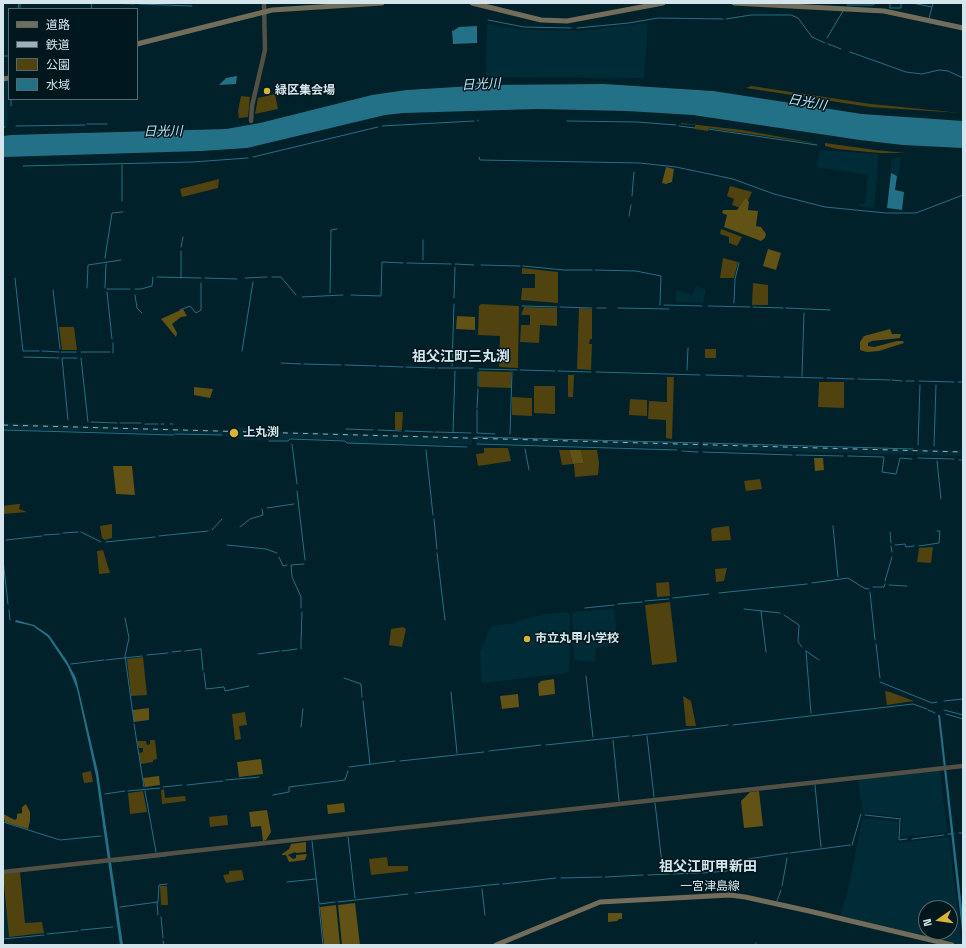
<!DOCTYPE html>
<html>
<head>
<meta charset="utf-8">
<style>
  body { margin:0 }
  #map { position:relative; width:966px; height:948px; overflow:hidden; background:#01212a; font-family:"Space Grotesk","Noto Sans JP",sans-serif }
  canvas { display:block }
  .frame { position:absolute; inset:0; border:4px solid #d4e6ec; pointer-events:none }
  .legend { position:absolute; left:8px; top:8px; width:130px; height:92px; box-sizing:border-box; background:#01171e; border:1px solid #556a70; margin:0; padding:5px 7px; list-style:none; font-size:12px; color:#d4e6ec }
  .legend li { display:flex; align-items:center; gap:8px; height:20px }
  .legend b { width:20px; border:1px solid #556a70 }
  .north { position:absolute; left:918px; top:900px; width:40px; height:40px; box-sizing:border-box; background:#01171e; border:1px solid #556a70; border-radius:50%; rotate:257deg; font-size:11px; font-weight:700; line-height:16px; text-align:center; color:#d4e6ec }
  .north::after { content:''; display:block; margin:auto; width:14px; height:18px; background:#d8b434; clip-path:polygon(50% 0,100% 100%,50% 72%,0 100%) }
</style>
</head>
<body>
<div id="map">
<canvas width="966" height="948"></canvas>
<div class="frame"></div>
<ul class="legend">
<li><b style="height:5px;background:#726c5b"></b>道路</li>
<li><b style="height:5px;background:#9bb0b7"></b>鉄道</li>
<li><b style="height:11px;background:#514310"></b>公園</li>
<li><b style="height:11px;background:#237187"></b>水域</li>
</ul>
<div class="north">N</div>
</div>
<script>
const ctx = document.querySelector('canvas').getContext('2d');
ctx.lineJoin = 'round';
function fillPath(path, color) { ctx.fillStyle = color; ctx.fill(path, 'evenodd'); }
const poly = rows => new Path2D(rows.map(r => 'M' + r).join(''));
function stroke(path, color, width, dash) { ctx.strokeStyle = color; ctx.lineWidth = width; ctx.lineCap = dash ? 'butt' : 'round'; ctx.setLineDash(dash || []); ctx.stroke(path); }
function label(font, color, halo, rows, align = 'center') {
  ctx.font = font + ' "Space Grotesk","Noto Sans JP",sans-serif'; ctx.lineWidth = 3; ctx.setLineDash([]); ctx.textBaseline = 'middle'; ctx.strokeStyle = halo; ctx.fillStyle = color; for (const [text, x, y, turn = 0] of rows) {
    ctx.save(); ctx.translate(x, y); ctx.rotate((+turn || 0) * Math.PI / 180); ctx.textAlign = isNaN(turn) ? turn : align; if (halo) ctx.strokeText(text, 0, 0); ctx.fillText(text, 0, 0); ctx.restore();
  }
}
const built = poly([
  [648,23,644,78,488,77,486,74,487,24,524,30,581,31],
  [8,81,7,127,3,127,3,82],
  [820,150,879,154,874,208,859,206,859,204,865,204,868,175,816,167],
  [901,157,899,176,892,175,890,173,892,159],
  [696,286,706,290,703,303,676,302,676,290,692,295],
  [3,423,223,430,223,435,3,429],
  [232,427,247,428,259,431,472,436,472,445,348,443,346,440,290,438,288,441,244,440,225,436,225,430,232,430],
  [476,437,699,444,699,449,475,443],
  [702,444,913,450,913,455,702,449],
  [917,449,963,450,963,456,916,455],
  [614,609,618,645,596,648,595,662,574,660,572,612],
  [567,612,570,615,569,671,567,673,483,683,481,682,480,652,491,626,516,623,516,621,546,614],
  [940,770,947,832,901,837,903,817,863,813,858,781,859,779],
  [863,818,898,822,897,843,949,837,962,945,840,916,846,898],
  [926,908,950,908,950,932,926,932],
  [3,888,9,937,3,938]
]);
const green = poly([
  [751,86,871,104,961,113,870,107,746,88],
  [275,94,278,109,255,114,258,98],
  [241,96,250,97,248,117,239,118,238,111],
  [681,123,742,130,820,144,708,128,708,131,695,129,695,125,681,124],
  [825,143,875,150,905,153,880,153,837,149,825,146],
  [219,179,218,188,182,197,180,189],
  [730,186,752,192,744,209,732,205,734,199,727,196],
  [721,229,742,237,737,246,729,243,729,237,720,234],
  [723,258,738,262,734,278,720,278],
  [522,268,558,272,558,303,521,300,522,288,535,288,535,274,522,274],
  [753,283,768,285,768,305,752,305],
  [481,304,519,306,518,368,499,367,500,336,478,335,479,306],
  [524,307,557,308,557,326,540,325,539,343,520,342,521,325,530,325,530,315,521,315],
  [579,308,592,309,592,339,590,339,589,344,592,344,591,370,577,369],
  [59,327,74,327,77,350,62,350],
  [705,349,716,349,716,358,705,358],
  [479,371,511,372,511,388,479,387],
  [568,375,574,375,573,397,568,397],
  [667,377,674,377,672,439,666,438,666,420,648,419,649,401,667,402],
  [819,382,844,382,844,408,818,407],
  [534,386,555,386,555,414,534,413],
  [512,397,532,398,532,416,512,415],
  [630,399,647,400,647,416,629,415],
  [395,412,403,412,402,430,395,430],
  [484,448,508,448,511,461,478,466,476,454,484,453],
  [559,450,569,450,573,464,562,465],
  [581,450,597,450,599,463,598,475,575,477,574,464,584,463],
  [760,479,762,489,746,491,744,481],
  [18,504,20,504,19,509,27,512,3,514,3,506],
  [112,524,112,538,105,540,102,538,100,526],
  [729,526,731,540,712,541,711,530,713,528],
  [933,547,931,563,917,562,919,548],
  [103,550,110,573,99,574,97,551],
  [727,568,724,581,716,582,715,569],
  [669,582,670,596,657,597,656,583],
  [670,602,677,662,652,665,645,605],
  [403,627,406,629,402,647,389,645,391,629],
  [143,657,147,695,131,696,127,659],
  [885,691,890,692,914,701,887,705],
  [683,696,691,701,696,726,686,726],
  [245,712,247,725,239,726,241,739,235,740,232,714],
  [150,740,155,740,157,759,153,760,153,762,141,764,139,753,143,752,143,748,139,748,137,741,146,741,147,745,150,744],
  [91,771,93,782,84,783,82,773],
  [164,789,165,798,185,796,186,801,162,804,161,790],
  [143,791,147,812,130,814,128,793],
  [227,815,228,825,210,827,209,817],
  [387,857,388,866,408,866,408,871,371,875,369,859],
  [242,870,244,880,226,883,223,875,229,874,229,871],
  [20,872,25,923,42,922,44,933,9,937,3,874],
  [160,886,167,886,168,905,161,905]
]);
const forest = poly([
  [666,167,674,169,672,182,666,184,662,183],
  [746,198,749,202,748,210,758,211,756,226,761,227,766,234,765,238,761,241,724,227,727,215,722,213,723,210,737,210],
  [768,249,781,253,776,270,763,266],
  [183,309,187,316,181,317,172,324,177,333,176,337,161,319],
  [457,316,475,317,475,330,456,329],
  [890,329,892,334,901,334,900,338,872,341,868,343,868,346,874,347,897,341,903,341,904,343,879,351,867,352,860,350,860,342,864,336],
  [194,387,213,389,210,398,194,395],
  [569,450,581,450,584,463,573,464],
  [814,458,823,458,824,470,815,471],
  [113,466,132,466,135,495,116,494],
  [554,679,555,694,539,696,538,684,541,681],
  [518,694,519,707,502,709,500,696],
  [149,708,149,720,134,722,133,710],
  [261,759,263,774,239,777,237,762],
  [159,776,160,785,145,787,143,778],
  [759,791,763,826,744,828,741,801,750,792],
  [344,803,345,812,328,814,327,805],
  [26,804,30,812,30,821,28,829,5,822,3,814,15,820,17,818,17,814,22,813,22,807],
  [267,810,271,832,266,840,263,841,261,826,251,827,249,812],
  [306,842,306,852,296,853,295,852,288,855,293,859,296,858,296,855,307,854,305,860,289,862,286,855,282,855,282,854,289,849,291,844],
  [355,903,360,945,342,945,338,905],
  [336,905,340,945,324,945,320,907],
  [608,913,622,913,622,919,619,919,617,921,608,922]
]);
const water = poly([
  [477,26,477,43,453,44,452,30,453,31,459,27],
  [237,76,236,84,219,85,226,78],
  [604,84,713,91,862,114,963,121,963,148,903,145,860,140,693,115,627,111,537,109,404,113,385,115,247,148,201,151,3,157,3,136,11,135,226,129,260,123,372,95,407,90,489,85],
  [891,173,897,176,895,190,904,192,902,210,887,208],
  [16,620,34,625,49,635,67,661,76,678,98,772,123,945,120,945,96,776,77,689,68,667,48,637,33,626,15,622],
  [938,715,940,715,963,917,963,940]
]);
const stream = poly([
  [108,3,134,4],
  [890,3,890,8,901,8,901,3],
  [912,3,932,7,933,3],
  [139,4,192,6],
  [847,5,873,5,876,3],
  [18,9,19,3],
  [20,9,20,3],
  [91,9,92,3],
  [929,18,932,7],
  [726,19,751,15,791,15,798,18,812,37,825,43],
  [488,20,524,27,571,28],
  [577,28,629,23,658,18,723,19],
  [827,38,843,11],
  [828,44,841,49],
  [850,52,906,72,922,74,939,70,948,71,963,78],
  [3,56,9,56],
  [11,106,11,99],
  [478,120,478,121],
  [567,121,637,122,676,125],
  [87,124,107,124],
  [16,126,85,125],
  [382,126,474,121],
  [679,126,695,128],
  [3,127,5,127],
  [708,129,817,145],
  [253,157,378,127],
  [479,157,480,160,640,163,676,167,733,179,774,194,825,207,886,213,916,213,963,195],
  [122,165,122,201],
  [23,166,193,162,248,158],
  [632,196,634,172],
  [629,216,631,205],
  [181,247,183,237],
  [181,251,181,278],
  [105,258,112,213,123,212],
  [423,260,423,240],
  [407,263,451,264],
  [455,264,474,265],
  [481,265,520,266],
  [523,266,564,270,592,270],
  [595,270,636,271,661,276,660,305],
  [157,277,201,278],
  [272,277,281,277,296,295],
  [15,278,23,351,39,351],
  [205,278,237,279],
  [245,278,267,277],
  [87,288,88,265,121,260],
  [105,288,106,264],
  [107,289,130,289],
  [135,289,141,289,152,286,153,277],
  [53,290,60,349],
  [107,292,112,339],
  [330,293,331,230,337,229],
  [135,295,137,308,142,313],
  [351,295,381,296,382,262,403,263],
  [302,297,343,295],
  [454,298,455,267],
  [734,303,735,279,739,263],
  [664,305,702,306],
  [522,306,557,307],
  [708,306,750,307],
  [560,307,592,308],
  [753,307,783,308],
  [597,308,606,308],
  [618,308,669,309],
  [786,308,830,310],
  [180,310,190,306,196,313,201,310,201,283],
  [113,343,113,353],
  [42,351,59,352],
  [242,351,253,282],
  [61,352,76,352],
  [81,352,110,352],
  [24,357,59,358],
  [81,358,88,422],
  [281,363,301,364],
  [304,364,341,365],
  [345,365,376,366],
  [379,366,403,367],
  [452,366,454,304],
  [406,367,435,368],
  [438,368,473,368],
  [479,369,517,370],
  [520,370,555,371],
  [687,370,688,348],
  [558,371,591,372],
  [596,372,700,375],
  [706,375,743,376],
  [747,376,780,377],
  [802,376,804,313],
  [784,377,823,378],
  [827,378,854,379],
  [858,379,890,380],
  [892,380,902,381],
  [906,381,914,381],
  [919,381,954,382],
  [958,382,963,382],
  [478,386,478,372],
  [477,408,478,389],
  [477,410,477,433,495,434],
  [68,420,62,358,77,358],
  [91,422,117,423],
  [120,423,141,423],
  [145,424,158,424],
  [161,424,164,424],
  [170,424,173,424],
  [346,429,373,430],
  [3,430,174,435],
  [378,430,401,431],
  [405,431,433,432],
  [435,432,471,433],
  [453,432,455,371],
  [175,434,222,435],
  [510,434,512,372],
  [476,437,699,443],
  [269,441,288,441,290,439,345,441,347,443,467,447],
  [703,443,913,449],
  [292,444,297,484],
  [477,444,677,450],
  [918,445,920,385],
  [934,446,936,385],
  [525,449,529,470],
  [426,450,433,515],
  [682,451,698,452],
  [703,452,792,455],
  [796,455,843,456],
  [848,456,884,457,882,472,896,474,900,458,912,459],
  [918,458,954,459],
  [959,460,963,460],
  [937,461,941,499],
  [297,491,305,560],
  [267,508,294,504],
  [434,519,437,549],
  [833,526,838,577],
  [240,527,250,519,263,515,262,509],
  [212,530,222,519],
  [81,532,101,542],
  [890,532,891,543],
  [63,533,78,532],
  [44,535,60,534],
  [159,536,208,531],
  [6,540,42,536],
  [106,542,155,537],
  [227,545,266,549,277,553],
  [895,545,905,544,906,547,914,546],
  [891,546,892,552],
  [919,546,939,543,940,531,937,531],
  [437,553,445,620],
  [279,557,283,566,287,565],
  [3,560,8,604],
  [885,581,892,557],
  [812,583,848,578,864,588,869,589],
  [889,585,907,586],
  [873,587,884,587,885,584],
  [870,592,875,640],
  [719,593,807,584],
  [673,598,709,594],
  [645,601,669,599],
  [618,604,642,602],
  [301,608,301,597,292,577,291,565,304,564],
  [585,608,614,605],
  [744,609,780,613],
  [9,610,10,620],
  [761,611,766,652],
  [784,615,799,625,798,642,802,647],
  [125,618,129,638,125,656,134,722],
  [301,642,302,612],
  [301,643,301,649],
  [876,644,880,678],
  [185,651,201,649,203,670],
  [282,651,297,649],
  [806,651,811,713],
  [806,651,819,660],
  [172,652,181,651],
  [258,654,279,651],
  [147,655,168,653],
  [106,660,142,656],
  [71,664,104,660],
  [204,673,206,689,224,687,225,691,249,686],
  [586,676,593,737],
  [344,678,361,684,362,697],
  [880,682,932,703,937,702],
  [451,692,457,753],
  [363,701,370,764],
  [944,701,963,699],
  [928,710,935,713],
  [944,710,963,715],
  [946,714,963,719],
  [134,724,144,787],
  [733,725,913,704,927,709],
  [301,727,303,709],
  [632,736,728,725],
  [647,736,654,797],
  [613,740,619,801],
  [546,745,629,736],
  [489,751,541,745],
  [400,761,484,752],
  [349,767,395,761],
  [226,780,259,777],
  [187,785,223,781],
  [815,785,821,847],
  [163,787,182,785],
  [128,791,160,788],
  [145,791,156,852],
  [105,794,125,791],
  [273,795,289,792,289,787,345,780,348,771],
  [655,803,663,872],
  [865,815,901,819],
  [900,820,899,840,907,839],
  [3,822,60,840,101,836],
  [959,833,963,833],
  [948,834,954,834],
  [348,837,355,898],
  [912,839,944,835],
  [312,841,319,903],
  [852,845,861,814],
  [790,853,850,845],
  [748,859,788,853],
  [113,862,166,856],
  [703,873,727,871,743,859],
  [673,874,699,873],
  [648,875,670,874],
  [605,877,643,875],
  [561,878,602,877],
  [287,882,316,879],
  [503,884,556,878],
  [782,886,787,858],
  [482,889,485,915],
  [415,893,499,884],
  [777,901,781,890],
  [157,902,158,915],
  [338,902,408,894],
  [319,904,335,902],
  [319,906,323,945],
  [120,907,158,902,159,885,167,884],
  [161,917,163,938],
  [81,930,113,927],
  [47,934,78,931],
  [3,939,44,935],
  [163,941,164,945],
  [755,945,756,943]
]);
const tertiary = poly([
  [251,121,252,106,265,50,264,3],
  [3,872,963,766]
]);
const secondary = poly([
  [472,3,541,20,567,21,663,3],
  [734,3,884,11,963,28],
  [137,44,272,10,382,3],
  [3,79,9,78],
  [496,945,600,902,730,895,745,897,809,911,952,945]
]);
const rail = poly([
  [3,425,963,452]
]);
const markers = [
  [267,91,4,"#d8b434"],
  [234,433,5,"#d8b434"],
  [527,639,4,"#d8b434"]
];
const poiNames = [
  ["緑区集会場",275,91],
  ["上丸渕",243,433],
  ["市立丸甲小学校",535,639]
];
const streetNames = [
  ["一宮津島線",710,887]
];
const waterNames = [
  ["日光川",481,85,-3],
  ["日光川",807,103,10],
  ["日光川",163,132,-1]
];
const quarterNames = [
  ["祖父江町三丸渕",461,357],
  ["祖父江町甲新田",708,867]
];
fillPath(built, '#002c38');
fillPath(green, '#514310');
fillPath(forest, '#635215');
fillPath(water, '#237187');
stroke(stream, '#237187', 1);
stroke(tertiary, '#535045', 4.5);
stroke(secondary, '#726c5b', 5);
stroke(rail, '#9bb0b7', 1, [5, 5]);
for (const [x, y, r, color] of markers) { const dot = new Path2D(); dot.arc(x, y, r, 0, 2 * Math.PI); ctx.fillStyle = color; ctx.fill(dot); stroke(dot, '#01171e', 1.5); }
label('bold 12px', '#d4e6ec', '#01171e', poiNames, 'left');
label('12px', '#d4e6ec', '#01171e', streetNames);
label('italic 13px', '#b7e5f5', '#01171e', waterNames);
label('bold 14px', '#d4e6ec', '#01171e', quarterNames);
</script>
</body>
</html>
